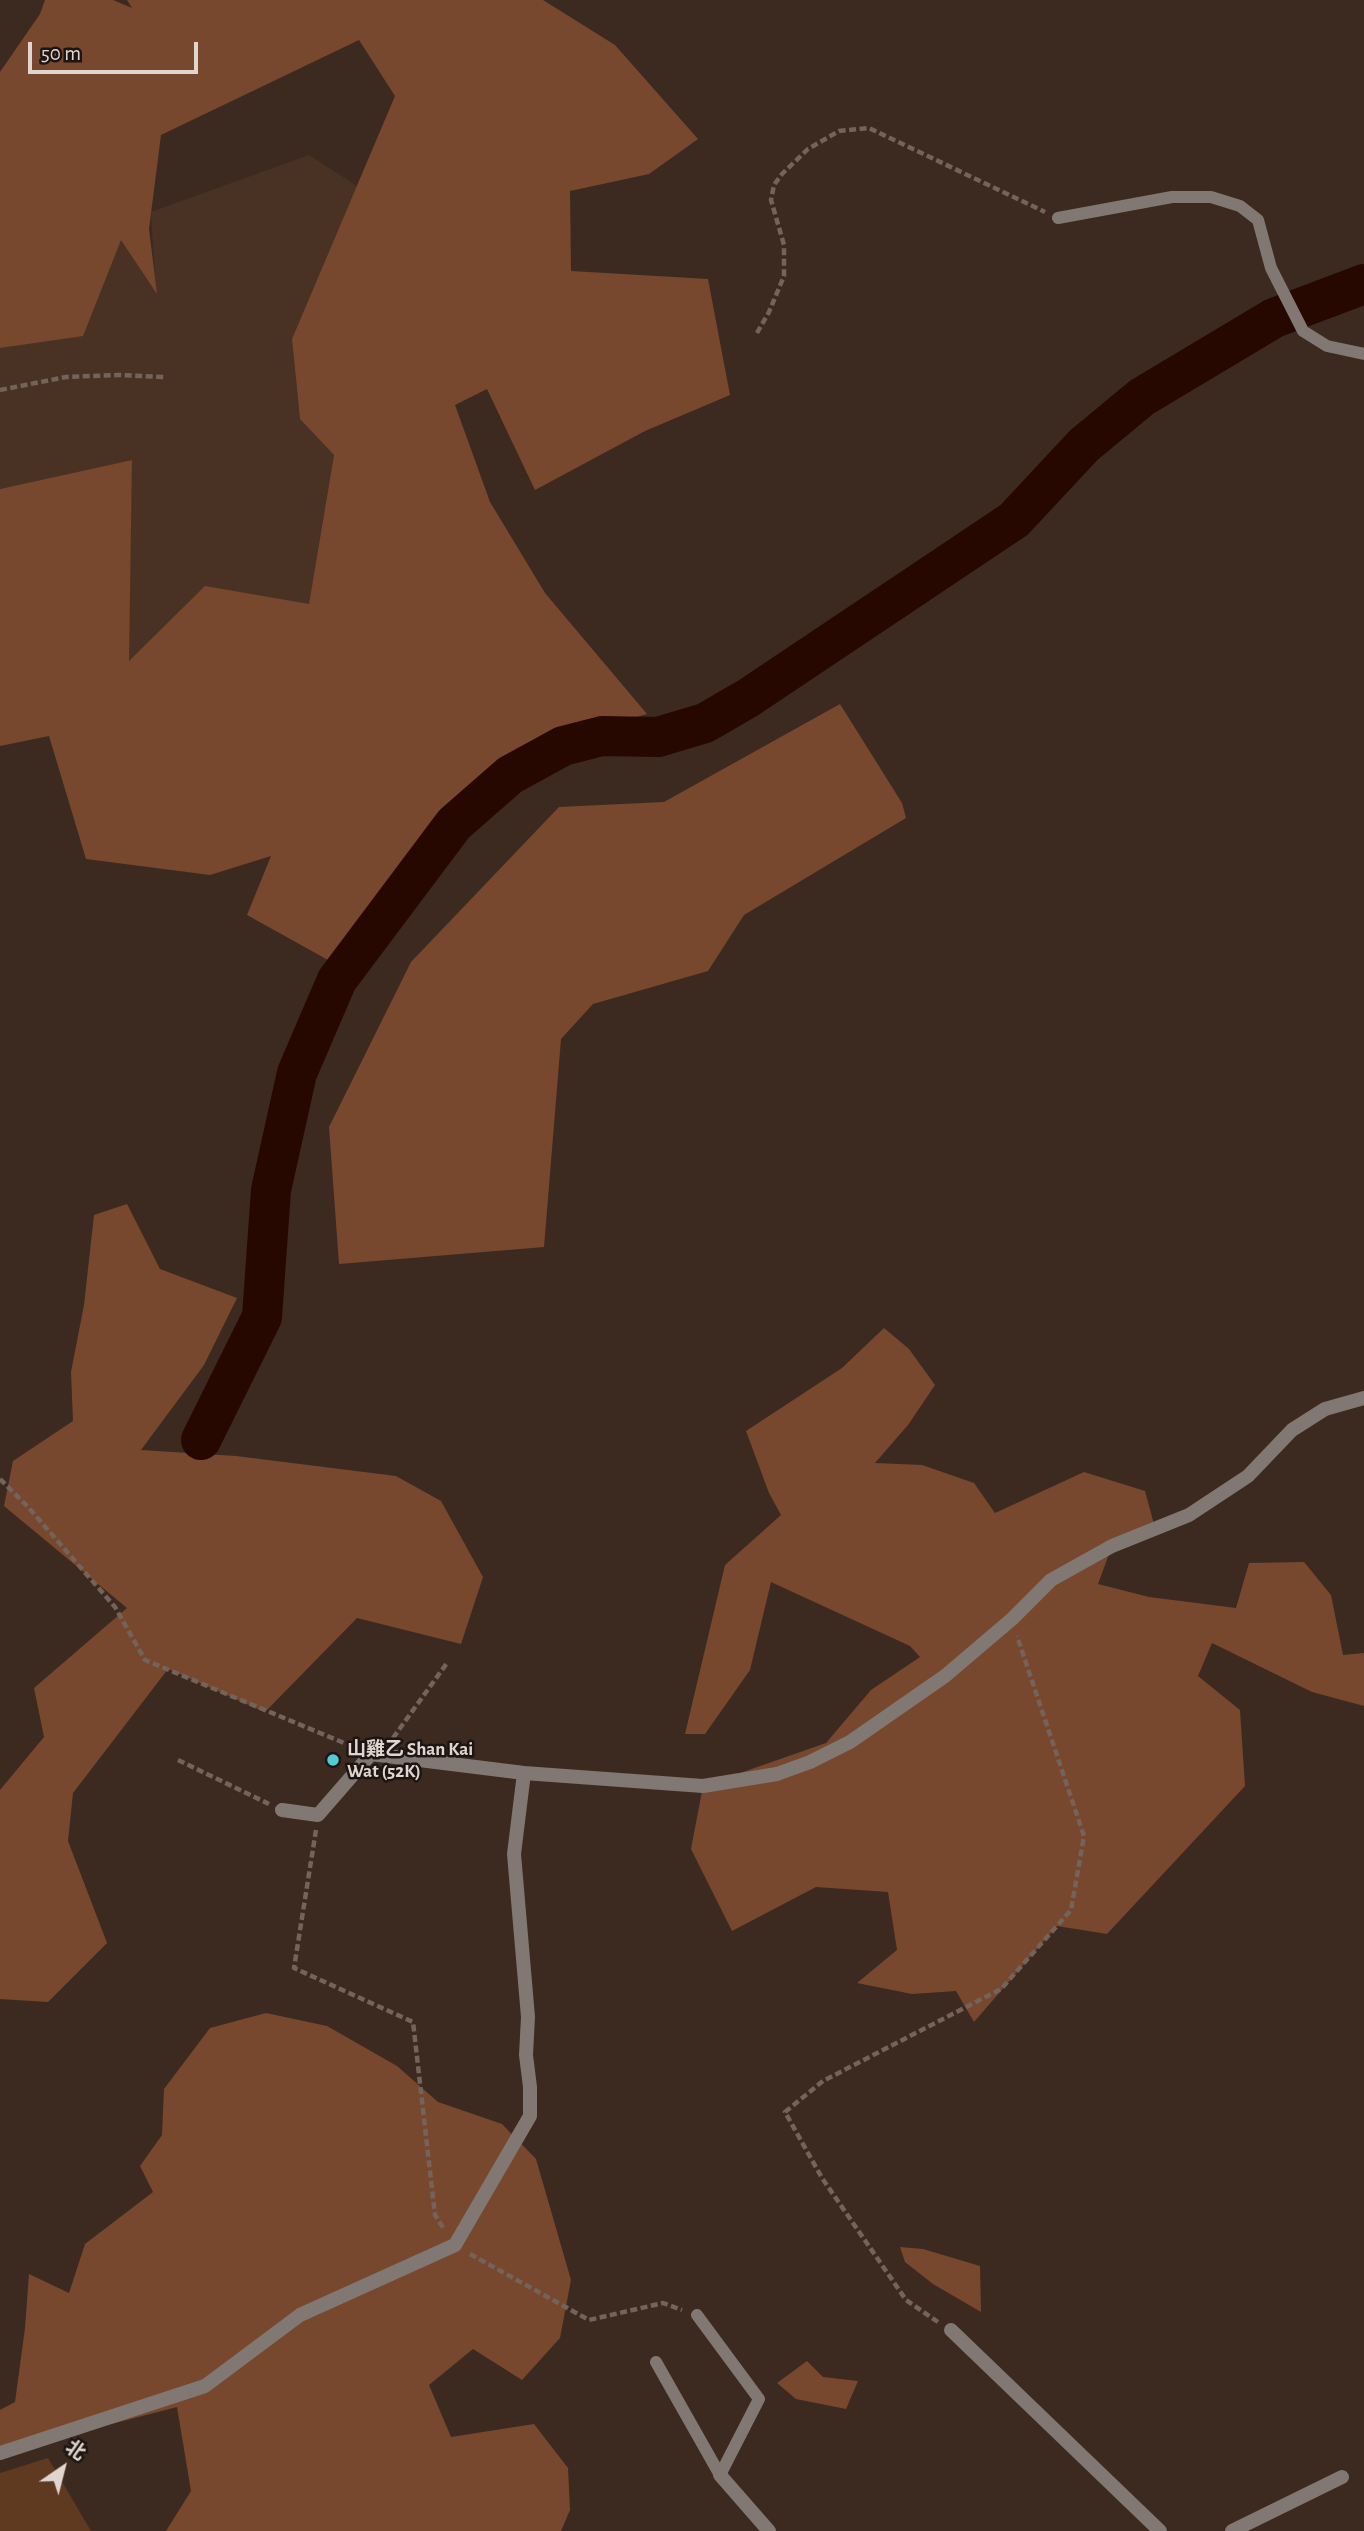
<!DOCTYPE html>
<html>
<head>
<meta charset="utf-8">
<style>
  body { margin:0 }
  #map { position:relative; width:1364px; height:2531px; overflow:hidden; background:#3c2a21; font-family:"Alegreya Sans","Noto Sans SC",sans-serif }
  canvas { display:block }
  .north { position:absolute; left:28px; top:2433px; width:70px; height:70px; -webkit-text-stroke:5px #1d1511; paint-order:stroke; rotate:35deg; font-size:19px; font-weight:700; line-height:28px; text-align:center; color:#e1d5cf }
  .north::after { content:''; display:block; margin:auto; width:24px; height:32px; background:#e1d5cf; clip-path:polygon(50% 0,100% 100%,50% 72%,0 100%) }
  .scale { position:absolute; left:28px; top:42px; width:170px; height:32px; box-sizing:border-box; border:4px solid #e1d5cf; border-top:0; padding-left:9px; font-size:21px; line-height:24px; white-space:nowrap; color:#e1d5cf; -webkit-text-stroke:5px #1d1511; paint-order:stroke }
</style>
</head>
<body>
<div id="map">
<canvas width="1364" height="2531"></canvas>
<div class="north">北</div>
<div class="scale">50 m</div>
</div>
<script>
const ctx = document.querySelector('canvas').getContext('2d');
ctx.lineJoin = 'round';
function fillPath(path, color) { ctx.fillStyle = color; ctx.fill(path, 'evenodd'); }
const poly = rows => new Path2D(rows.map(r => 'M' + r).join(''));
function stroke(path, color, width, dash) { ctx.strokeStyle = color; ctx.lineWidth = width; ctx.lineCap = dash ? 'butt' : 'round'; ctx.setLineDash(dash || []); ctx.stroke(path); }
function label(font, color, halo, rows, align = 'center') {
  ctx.font = font + ' "Alegreya Sans","Noto Sans SC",sans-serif'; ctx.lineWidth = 5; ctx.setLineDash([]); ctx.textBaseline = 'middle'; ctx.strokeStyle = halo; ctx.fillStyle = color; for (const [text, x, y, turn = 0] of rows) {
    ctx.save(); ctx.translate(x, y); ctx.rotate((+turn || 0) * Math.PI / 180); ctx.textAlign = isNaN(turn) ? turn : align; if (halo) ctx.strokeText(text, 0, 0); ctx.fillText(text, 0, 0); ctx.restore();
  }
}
const built = poly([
  [309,155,357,186,292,339,300,419,334,455,309,604,128,662,132,460,0,489,0,348,13,346,121,239,156,292,151,212]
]);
const green = poly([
  [48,2458,91,2531,0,2531,0,2473]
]);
const forest = poly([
  [45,0,113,0,132,8,127,0,543,0,615,45,698,139,649,174,570,191,571,271,708,279,730,395,645,431,535,490,487,389,455,405,490,502,545,593,647,714,517,752,328,960,247,915,271,856,210,875,86,859,49,736,0,746,0,489,132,460,129,661,205,586,309,604,334,455,300,419,292,339,395,96,359,40,161,135,149,229,157,294,121,240,83,336,0,348,0,72,40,14],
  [840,704,902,803,906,818,744,915,708,971,593,1004,561,1039,544,1247,339,1264,329,1127,411,962,559,807,664,802],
  [127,1204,160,1269,237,1298,204,1365,141,1450,236,1456,396,1476,441,1501,483,1577,461,1644,357,1618,265,1712,168,1669,73,1793,68,1841,107,1943,48,2002,0,1999,0,1790,44,1737,34,1688,127,1608,4,1506,13,1461,73,1421,71,1372,84,1305,94,1215],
  [884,1328,909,1349,935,1385,908,1425,875,1463,922,1465,974,1483,995,1513,1084,1472,1145,1491,1155,1528,1112,1546,1098,1584,1149,1597,1236,1608,1249,1563,1304,1562,1331,1595,1343,1655,1364,1653,1364,1706,1312,1692,1212,1643,1198,1676,1240,1710,1245,1786,1107,1934,1057,1926,974,2022,956,1991,912,1994,857,1983,897,1950,888,1892,816,1887,732,1931,691,1849,703,1786,826,1743,871,1690,920,1657,910,1646,771,1582,750,1670,705,1734,685,1734,725,1565,781,1515,769,1493,746,1431,842,1368],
  [266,2013,327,2026,397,2066,438,2102,502,2124,536,2159,571,2280,560,2338,522,2380,473,2349,429,2385,451,2437,534,2424,568,2468,570,2510,561,2531,166,2531,191,2491,177,2407,0,2453,0,2410,15,2402,25,2328,29,2274,69,2293,85,2244,153,2192,140,2166,162,2135,164,2089,210,2028],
  [900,2247,923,2249,980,2266,981,2312,933,2284,905,2262],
  [807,2361,823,2377,858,2381,846,2409,796,2399,777,2383]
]);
const river = poly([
  [201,1440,262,1317,271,1190,297,1073,337,980,454,824,510,775,563,746,602,736,658,737,705,723,748,698,1014,520,1084,445,1142,397,1274,318,1364,284]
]);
const path = poly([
  [757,333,769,312,784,276,784,245,771,200,774,185,782,174,808,149,839,131,869,128,1045,212],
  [0,390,66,377,119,375,164,377],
  [0,1479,28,1507,115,1607,145,1660,356,1748],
  [393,1738,447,1663],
  [178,1760,269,1804],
  [316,1830,294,1968,413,2022,435,2215,444,2229],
  [470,2254,589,2320,663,2303,682,2310],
  [938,2322,906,2300,822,2178,785,2112,823,2081,1001,1989,1071,1910,1084,1836,1017,1636]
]);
const lane = poly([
  [1058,218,1172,197,1211,197,1240,206,1258,220,1271,268,1303,331,1327,346,1364,354],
  [697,2315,759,2399,720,2475],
  [656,2362,720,2475]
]);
const street = poly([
  [282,1810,318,1815,371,1754,524,1773,703,1786,777,1774,810,1762,850,1742,945,1676,1012,1619,1051,1580,1112,1546,1189,1515,1248,1476,1292,1430,1325,1409,1364,1398],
  [951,2330,1160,2531],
  [0,2453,205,2386,300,2315,455,2245,530,2116,530,2087,526,2055,528,2017,514,1854,524,1773],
  [720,2475,769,2531],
  [1232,2531,1342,2477]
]);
const markers = [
  [333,1760,7,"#51ccd3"]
];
const poiNames = [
  ["山雞乙 Shan Kai",347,1749],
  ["Wat (52K)",347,1771]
];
fillPath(built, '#493224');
fillPath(green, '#603921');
fillPath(forest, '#77482d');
stroke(river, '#270800', 40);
stroke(path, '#73635b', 4.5, [7, 3.5]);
stroke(lane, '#817873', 12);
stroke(street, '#817873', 14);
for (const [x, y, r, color] of markers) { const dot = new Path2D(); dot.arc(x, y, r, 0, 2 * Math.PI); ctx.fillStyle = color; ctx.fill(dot); stroke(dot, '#1d1511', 2.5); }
label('bold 19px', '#e1d5cf', '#1d1511', poiNames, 'left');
</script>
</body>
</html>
